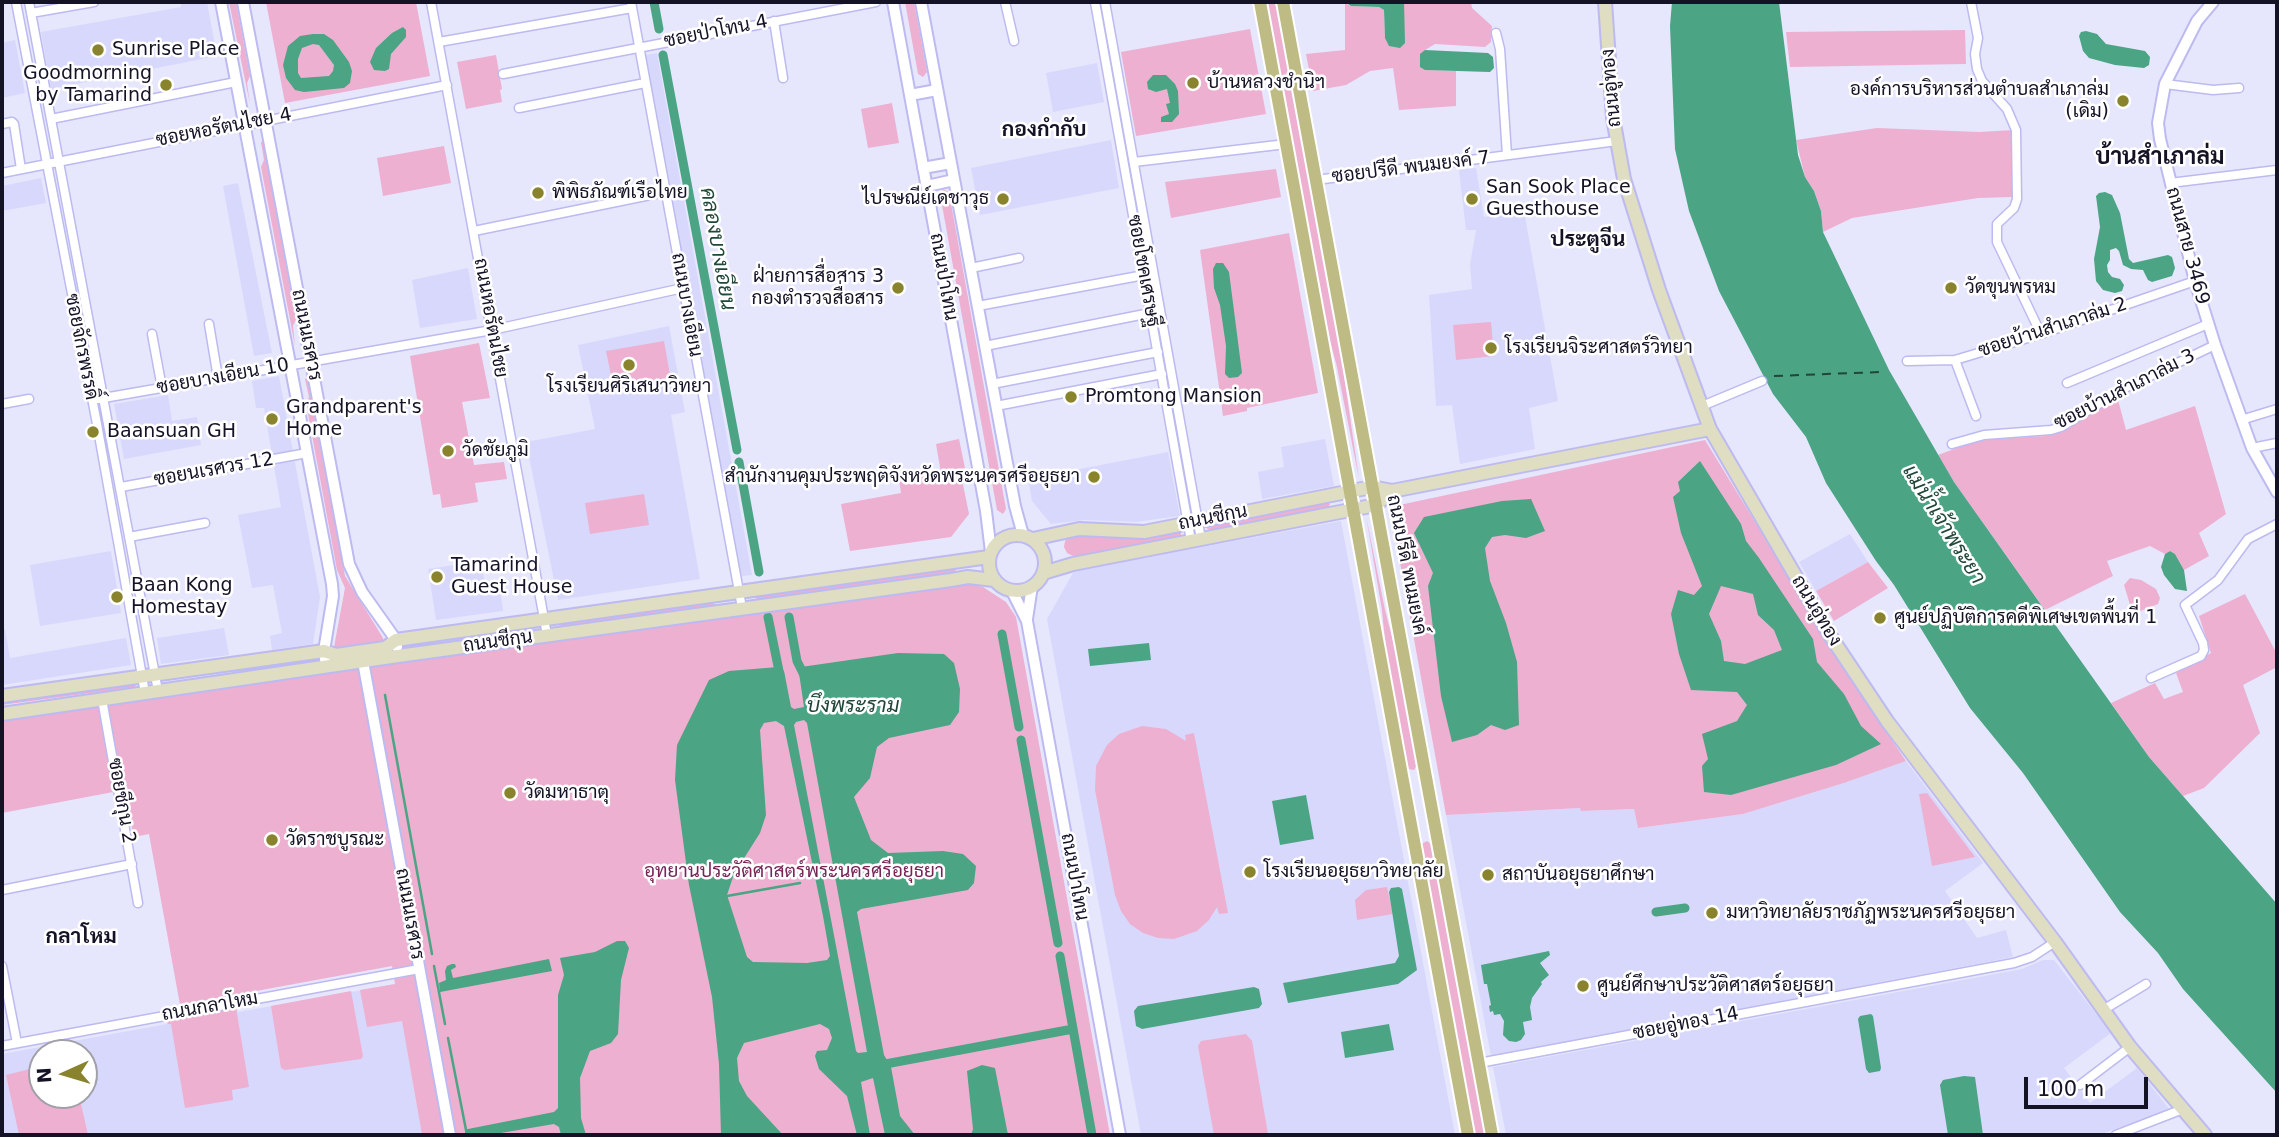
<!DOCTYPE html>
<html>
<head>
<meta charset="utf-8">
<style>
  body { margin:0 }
  #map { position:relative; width:2279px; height:1137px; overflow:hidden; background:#e6e6fd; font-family:"DejaVu Sans",sans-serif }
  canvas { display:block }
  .frame { position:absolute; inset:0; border:4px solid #141225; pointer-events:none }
  .north { position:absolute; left:28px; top:1039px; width:70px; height:70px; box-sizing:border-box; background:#fff; border:2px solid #a1a0a8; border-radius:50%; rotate:266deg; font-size:19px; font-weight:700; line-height:28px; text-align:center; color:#141225 }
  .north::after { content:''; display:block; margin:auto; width:24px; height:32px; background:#88832c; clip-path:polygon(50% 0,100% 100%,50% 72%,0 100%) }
  .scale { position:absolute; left:2024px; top:1077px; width:124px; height:32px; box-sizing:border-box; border:4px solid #141225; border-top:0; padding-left:9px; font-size:21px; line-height:24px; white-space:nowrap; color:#141225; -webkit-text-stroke:5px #fff; paint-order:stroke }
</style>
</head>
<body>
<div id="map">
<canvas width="2279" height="1137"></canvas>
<div class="frame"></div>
<div class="north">N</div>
<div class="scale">100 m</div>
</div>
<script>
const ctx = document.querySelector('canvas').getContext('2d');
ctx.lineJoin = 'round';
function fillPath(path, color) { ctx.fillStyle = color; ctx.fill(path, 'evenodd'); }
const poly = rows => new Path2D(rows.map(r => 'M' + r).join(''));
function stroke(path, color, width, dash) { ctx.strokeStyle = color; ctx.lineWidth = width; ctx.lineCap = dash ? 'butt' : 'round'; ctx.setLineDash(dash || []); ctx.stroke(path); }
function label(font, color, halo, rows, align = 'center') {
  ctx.font = font + ' "DejaVu Sans",Sarabun,sans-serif'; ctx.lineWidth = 5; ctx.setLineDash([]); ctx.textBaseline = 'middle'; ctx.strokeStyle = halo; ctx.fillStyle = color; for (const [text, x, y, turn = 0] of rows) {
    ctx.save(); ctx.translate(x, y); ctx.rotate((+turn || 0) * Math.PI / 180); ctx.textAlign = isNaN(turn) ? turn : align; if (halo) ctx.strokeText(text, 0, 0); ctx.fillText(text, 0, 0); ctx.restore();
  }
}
const built = poly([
  [181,2,207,2,217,56,51,89,41,32,181,7],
  [15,40,25,93,2,98,2,43],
  [657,53,752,575,734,577,640,56],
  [1097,63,1104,102,1053,112,1046,73],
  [1111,140,1119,188,980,215,971,168],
  [1476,168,1484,217,1524,211,1558,401,1529,408,1535,449,1460,464,1452,405,1436,406,1429,295,1472,289,1470,264,1476,230,1466,230,1459,170],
  [41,178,46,203,2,211,2,186],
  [238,183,272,353,254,356,223,186],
  [468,268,477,319,420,328,412,280],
  [669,326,685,412,671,415,700,579,558,600,526,442,595,429,578,345],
  [279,376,320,597,313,644,272,650,270,636,282,633,273,585,252,588,238,515,281,507,264,408,256,408,252,381],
  [168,395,172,421,197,417,201,445,124,459,114,404],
  [1325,439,1334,486,1262,499,1258,472,1284,467,1281,447],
  [1168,452,1180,516,1135,522,1084,520,1051,524,1032,501,1028,479],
  [1341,521,1455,1135,1141,1135,1047,619,1074,571],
  [1850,534,1868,562,1816,591,1799,562],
  [111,551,121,613,40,626,30,565],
  [481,561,486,590,500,588,503,611,436,620,428,569],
  [224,628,229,655,161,664,157,638],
  [5,629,10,658,126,638,131,665,2,685,2,630],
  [1906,761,1983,863,1945,891,1977,938,2006,930,2013,957,1491,1056,1446,815,1581,808,1582,811,1634,809,1638,828,1743,814,1844,783],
  [2043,960,2054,960,2111,1033,2064,1068,2090,1103,2137,1068,2170,1110,2098,1135,1506,1135,1493,1067,2022,969],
  [396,984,422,1135,2,1135,2,1054,167,1024,167,1019,236,1007,238,1012],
  [42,1053,84,1053,84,1095,42,1095]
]);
const green = poly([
  [229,2,236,2,250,76,247,83,250,104],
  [266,2,416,2,430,76,285,103],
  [905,2,914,2,927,72,923,77,918,74],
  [1265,2,1277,2,1337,327,1359,479,1337,367,1322,310],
  [1404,2,1471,2,1472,8,1492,26,1491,42,1485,47,1435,44,1425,50,1425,70,1456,71,1456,106,1399,110,1393,68,1370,71,1346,85,1313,91,1306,54,1345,50,1345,3,1351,6,1379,7,1384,10,1385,38],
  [1250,29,1266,114,1136,136,1121,52],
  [1965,30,1966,64,1790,67,1786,32],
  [496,55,502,89,500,90,502,102,466,109,457,62],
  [892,103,899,143,868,148,861,109],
  [1877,128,1979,132,2014,130,2014,183,2012,197,1978,198,1852,218,1823,232,1821,211,1814,191,1805,177,1796,140],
  [263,141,296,319,293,326,295,346,261,167,264,160,261,142],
  [444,146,451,183,383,196,377,158],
  [1276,169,1281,197,1171,218,1165,182],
  [943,189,949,192,1006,509,1003,514,997,510,940,194],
  [1289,233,1318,393,1247,408,1247,411,1223,416,1200,250],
  [1491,322,1494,356,1456,360,1453,325],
  [664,341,671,380,614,390,606,351],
  [479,343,490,398,462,402,474,465,504,462,507,479,475,483,478,502,442,508,440,494,433,495,410,356],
  [307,378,345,576,383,638,383,643,336,649,334,647,345,588,337,570,306,403,309,397,305,379],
  [2117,396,2126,430,2195,406,2226,514,2199,533,2209,556,2184,570,2175,554,2170,551,2165,554,2150,546,2107,561,2113,576,2045,610,1954,482,1938,455,1978,440,2045,436],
  [959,439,965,468,960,470,969,514,951,537,850,551,841,504,901,493,899,480,941,473,936,444],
  [1705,440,1857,689,1906,761,1844,783,1743,814,1638,828,1634,809,1581,811,1580,808,1446,815,1390,507],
  [644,494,649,525,590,534,585,503],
  [1326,502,1330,504,1328,508,1210,530,1206,528,1207,525],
  [1366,516,1385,610,1400,668,1418,763,1414,770,1409,769,1406,765,1388,670,1382,610],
  [1181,531,1181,536,1075,557,1067,553,1064,547,1065,541,1071,536],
  [1868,562,1888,588,1834,621,1816,591],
  [954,568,956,570,954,572,758,600,755,597],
  [2130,578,2141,580,2156,589,2160,598,2158,604,2138,612,2131,608,2124,585],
  [961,582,983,587,1006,602,1016,617,1110,1135,422,1135,402,1021,367,1027,360,990,395,984,392,966,180,1005,149,834,134,837,124,790,2,813,2,719],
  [2245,594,2277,654,2277,667,2243,685,2260,733,2204,788,2183,796,2149,757,2111,703,2155,683,2164,699,2183,692,2176,673,2211,653,2199,616],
  [712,602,715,604,713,606,559,626,561,623],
  [136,683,135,687,2,705,2,702],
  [1142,726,1166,729,1186,741,1185,735,1194,733,1228,913,1219,914,1217,907,1209,920,1197,931,1174,939,1158,938,1143,933,1130,924,1121,911,1115,895,1095,790,1096,766,1107,745,1119,734],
  [1927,793,1975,857,1932,866,1919,794],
  [1427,841,1433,846,1486,1135,1474,1135,1421,848,1423,843],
  [1387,887,1393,914,1357,920,1355,900,1366,890],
  [351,991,363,1056,361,1059,285,1070,281,1068,271,1006],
  [236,1007,249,1087,232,1090,233,1100,185,1108,171,1024,168,1024,167,1019],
  [1246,1034,1252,1041,1268,1134,1214,1135,1198,1046,1201,1041],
  [42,1066,42,1095,79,1095,88,1135,19,1135,6,1075]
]);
const water = poly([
  [1345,2,1404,2,1405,43,1400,48,1389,46,1385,38,1384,10,1379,7,1351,6],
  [1672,2,1779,2,1798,155,1805,177,1814,191,1821,211,1823,232,1889,370,1954,482,2149,757,2277,904,2277,1093,2211,1020,2183,989,2158,953,2120,912,2023,773,1970,708,1894,585,1876,561,1826,483,1806,437,1773,394,1719,291,1689,211,1675,149,1670,26],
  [403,27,406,30,406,37,391,54,389,69,385,71,374,70,370,62,376,48,392,33],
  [2086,31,2097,34,2106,44,2145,51,2150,57,2149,65,2144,68,2115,65,2089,58,2083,51,2079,36,2081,32],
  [313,34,324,34,333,40,349,62,352,71,350,83,344,88,304,92,295,90,286,78,283,65,288,46,300,36],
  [313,44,319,45,334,65,333,71,329,76,301,78,298,73,298,59,302,48],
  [1425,50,1488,53,1493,57,1494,68,1490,72,1425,70,1420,67,1420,54],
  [1153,75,1166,75,1175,84,1178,91,1179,114,1172,122,1161,122,1161,117,1169,114,1166,104,1170,103,1167,89,1156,92,1148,89,1147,82],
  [2105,192,2112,195,2120,213,2129,259,2133,263,2168,255,2172,257,2175,268,2172,276,2152,282,2148,280,2143,270,2131,269,2123,265,2119,251,2116,248,2110,250,2110,260,2107,265,2108,272,2112,277,2120,279,2124,285,2122,291,2115,293,2103,290,2096,281,2094,259,2100,227,2096,196,2099,193],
  [1216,263,1223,263,1229,272,1242,373,1238,377,1229,378,1225,374,1226,346,1220,305,1214,288,1213,269],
  [1700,461,1741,524,1746,541,1759,558,1813,639,1817,662,1844,694,1861,726,1881,744,1836,765,1731,795,1704,792,1702,766,1708,759,1702,734,1737,721,1747,705,1737,692,1691,690,1679,654,1671,614,1678,590,1694,595,1702,586,1681,533,1673,497,1680,491,1678,482],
  [1721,586,1753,594,1758,615,1774,630,1782,650,1745,664,1724,661,1721,641,1709,614],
  [1531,499,1545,531,1526,538,1505,535,1492,537,1485,548,1490,581,1506,623,1517,662,1519,725,1505,730,1491,725,1477,735,1452,742,1441,696,1428,586,1433,573,1414,533,1424,517,1502,501],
  [2170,551,2175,554,2184,570,2187,591,2175,589,2164,575,2161,567,2165,554],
  [1149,643,1151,660,1090,666,1088,649],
  [898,653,944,654,954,663,960,689,959,712,950,725,889,738,877,747,870,778,854,797,871,840,888,853,943,851,963,854,976,866,974,883,968,890,861,909,857,912,884,1055,891,1067,900,1116,915,1135,885,1135,873,1078,861,1082,870,1135,857,1135,847,1096,819,1069,815,1056,817,1051,827,1050,832,1038,829,1029,820,1024,744,1043,737,1058,739,1081,747,1096,783,1135,721,1135,719,1064,712,997,689,885,675,780,677,745,709,680,729,671,778,667,784,671,791,707,794,709,804,707,799,673,801,667],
  [804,720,807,723,867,1052,858,1053,856,1051,794,725,796,722],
  [776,721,784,726,823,916,830,956,827,960,807,963,753,962,747,957,727,895,734,874,760,833,766,815,760,730,764,723],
  [1306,795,1314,839,1280,845,1272,801],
  [1399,887,1402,889,1417,970,1398,984,1288,1003,1283,983,1395,963,1399,956,1389,892,1391,888],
  [617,941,625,941,629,948,621,980,618,1034,611,1043,590,1051,580,1078,581,1118,586,1135,561,1135,559,1127,554,1124,489,1135,466,1135,465,1130,468,1129,554,1112,558,1108,558,995,564,975,560,958,595,952],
  [1549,951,1550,955,1540,963,1549,975,1541,982,1542,984,1532,998,1530,1007,1532,1020,1523,1022,1525,1034,1521,1040,1516,1042,1509,1041,1503,1035,1504,1021,1500,1014,1494,1015,1493,1011,1490,1012,1489,1006,1491,1005,1487,984,1484,984,1481,965],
  [549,959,552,971,440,992,439,983,446,980,445,971,447,966,452,964,455,964,456,967,451,970,453,978],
  [1254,987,1259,989,1262,1004,1259,1008,1142,1029,1136,1026,1134,1011,1138,1006],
  [1871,1014,1873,1016,1881,1068,1880,1071,1869,1073,1866,1069,1858,1019,1860,1016],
  [1389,1024,1394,1050,1345,1058,1341,1032],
  [982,1065,995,1068,1008,1135,971,1135,973,1129,967,1071],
  [1964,1076,1975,1077,1983,1135,1948,1135,1940,1085,1943,1080]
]);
const stream = poly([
  [385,695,432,954],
  [727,896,800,883],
  [434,966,445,1024],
  [448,1038,467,1135]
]);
const canal = poly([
  [654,2,659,29],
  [663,55,737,450],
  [739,462,759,572],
  [768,617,780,676],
  [789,617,797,661,806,679],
  [1002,634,1019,727],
  [1021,740,1058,943],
  [1656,912,1685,908],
  [1060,956,1092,1135],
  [880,1065,1073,1029]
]);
const ferry = poly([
  [1774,376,1881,372]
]);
const minor = poly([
  [16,2,97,424,145,693],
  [29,2,158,691],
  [431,2,547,635],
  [631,2,742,608],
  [1005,2,1014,41],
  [1095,2,1191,541],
  [1105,2,1201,539],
  [1971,2,1978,38,1975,54,1977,69,1982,81,2007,109,2016,130,2017,199,2014,208,1997,224,1997,242,2041,334],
  [31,13,94,2],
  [774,21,783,78],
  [1496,33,1500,49,1507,155],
  [439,42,632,8],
  [503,74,876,2],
  [2165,84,2213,90,2239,88],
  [519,108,645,83],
  [51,119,236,82],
  [2,124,12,122,14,124,21,169],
  [1134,162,1286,144],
  [2,173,447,85],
  [1316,180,1617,141],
  [2170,183,2277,170],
  [474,231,665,192],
  [971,268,1019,258],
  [978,306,1144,275],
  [209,324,218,378],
  [152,334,162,388],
  [985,346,1150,313],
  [1955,360,1976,416],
  [1907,361,1955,360,2041,334,2195,281],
  [2067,383,2208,324],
  [992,384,1158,352],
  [98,399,492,330,683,288],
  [2,404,29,399],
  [996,406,1162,374],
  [1702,406,1762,381],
  [2241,420,2277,409],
  [1952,444,1984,435,2051,430,2061,427,2123,389,2215,345],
  [2252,448,2277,443],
  [121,487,307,453],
  [129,537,205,523],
  [2151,678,2201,656,2204,650,2203,643,2185,605,2218,580,2248,539,2277,524],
  [102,699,138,903],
  [2,890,132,864],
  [2,966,17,1043],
  [2103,1010,2146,984],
  [2,1046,419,969],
  [1479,1063,2014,963,2032,957,2055,942],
  [2080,1085,2130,1047],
  [2116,1135,2183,1109]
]);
const tertiary = poly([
  [221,2,332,584,333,596,324,651,326,666],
  [243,2,349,564,362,592,396,640,397,647],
  [893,2,986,511,991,552],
  [921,2,1015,506,1023,535],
  [2213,2,2197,21,2165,84,2158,123,2160,139,2195,281,2215,345,2252,448,2277,492],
  [910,95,937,90],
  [923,168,951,163],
  [927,186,954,180],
  [1012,591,1027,621,1120,1135],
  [1027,619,1032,586],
  [362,656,450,1135]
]);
const secondary = poly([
  [1605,2,1613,118,1624,179,1659,290,1710,429,1831,637,1887,721,2055,942,2130,1047,2205,1135],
  '989 563a28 28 0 1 1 56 0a28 28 0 1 1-56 0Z',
  [1033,539,1079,529,1144,532,1372,487,1392,491,1710,429],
  [1043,573,1073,564,1376,505,1392,491],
  [2,696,324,651,336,655,385,648,396,640,989,557],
  [2,714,398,656,951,580,968,577,994,580]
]);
const primary = poly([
  [1260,2,1468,1135],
  [1283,2,1492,1135]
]);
const markers = [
  [98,50,7,"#88832c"],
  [1193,83,7,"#88832c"],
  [166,85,7,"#88832c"],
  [2123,101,7,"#88832c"],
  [538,193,7,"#88832c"],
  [1003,199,7,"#88832c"],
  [1472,199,7,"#88832c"],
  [898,288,7,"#88832c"],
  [1951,288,7,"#88832c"],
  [1491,348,7,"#88832c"],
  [629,365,7,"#88832c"],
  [1071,397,7,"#88832c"],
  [272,419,7,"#88832c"],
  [93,432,7,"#88832c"],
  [448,451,7,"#88832c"],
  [1094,477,7,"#88832c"],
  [437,577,7,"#88832c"],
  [117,597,7,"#88832c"],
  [1880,618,7,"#88832c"],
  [510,793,7,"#88832c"],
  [272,840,7,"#88832c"],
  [1250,872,7,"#88832c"],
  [1488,875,7,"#88832c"],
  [1712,913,7,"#88832c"],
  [1583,986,7,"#88832c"]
];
const streetNames = [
  ["ซอยป่าโทน 4",716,32,-11],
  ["ถนนอู่ทอง",1612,88,-95],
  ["ซอยหอรัตนไชย 4",224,128,-11],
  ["ซอยปรีดี พนมยงค์ 7",1411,168,-7],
  ["ถนนสาย 3469",2187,246,75],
  ["ซอยโชคเศรษฐี",1143,271,80],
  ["ถนนป่าโทน",943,277,80],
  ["ถนนบางเอียน",686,305,80],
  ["ถนนหอรัตนไชย",490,318,80],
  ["ซอยบ้านสำเภาล่ม 2",2053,328,-18],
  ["ถนนนเรศวร",306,335,79],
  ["ซอยจักรพรรดิ์",81,347,79],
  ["ซอยบางเอียน 10",223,377,-10],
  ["ซอยบ้านสำเภาล่ม 3",2125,390,-27],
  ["ซอยนเรศวร 12",214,470,-10],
  ["ถนนชีกุน",1213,518,-11],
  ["ถนนปรีดี พนมยงค์",1406,565,79],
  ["ถนนอู่ทอง",1816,611,59],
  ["ถนนชีกุน",498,642,-8],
  ["ซอยชีกุน 2",121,801,80],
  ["ถนนป่าโทน",1074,877,80],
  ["ถนนนเรศวร",409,914,80],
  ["ถนนกลาโหม",210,1007,-10],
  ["ซอยอู่ทอง 14",1686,1024,-11]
];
const poiNames = [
  ["Sunrise Place",112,50],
  ["Goodmorning",152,74,"right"],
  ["by Tamarind",152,96,"right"],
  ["บ้านหลวงชำนิฯ",1207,83],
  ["องค์การบริหารส่วนตำบลสำเภาล่ม",2109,90,"right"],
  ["(เดิม)",2109,112,"right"],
  ["San Sook Place",1486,188],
  ["Guesthouse",1486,210],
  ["พิพิธภัณฑ์เรือไทย",552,193],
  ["ไปรษณีย์เดชาวุธ",989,199,"right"],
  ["ฝ่ายการสื่อสาร 3",884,277,"right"],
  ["กองตำรวจสื่อสาร",884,299,"right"],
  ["วัดขุนพรหม",1965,288],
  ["โรงเรียนจิระศาสตร์วิทยา",1505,348],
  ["โรงเรียนศิริเสนาวิทยา",629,387,"center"],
  ["Promtong Mansion",1085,397],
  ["Grandparent's",286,408],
  ["Home",286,430],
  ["Baansuan GH",107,432],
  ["วัดชัยภูมิ",462,451],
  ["สำนักงานคุมประพฤติจังหวัดพระนครศรีอยุธยา",1080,477,"right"],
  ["Tamarind",451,566],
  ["Guest House",451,588],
  ["Baan Kong",131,586],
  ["Homestay",131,608],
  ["ศูนย์ปฏิบัติการคดีพิเศษเขตพื้นที่ 1",1894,618],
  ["วัดมหาธาตุ",524,793],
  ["วัดราชบูรณะ",286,840],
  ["โรงเรียนอยุธยาวิทยาลัย",1264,872],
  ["สถาบันอยุธยาศึกษา",1502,875],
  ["มหาวิทยาลัยราชภัฏพระนครศรีอยุธยา",1726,913],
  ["ศูนย์ศึกษาประวัติศาสตร์อยุธยา",1597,986]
];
const parkNames = [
  ["อุทยานประวัติศาสตร์พระนครศรีอยุธยา",794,872]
];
const neighbourhoodNames = [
  ["กองกำกับ",1044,131],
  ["ประตูจีน",1588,241],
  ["กลาโหม",81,938]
];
const waterNames = [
  ["คลองบางเอียน",717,249,80],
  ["แม่น้ำเจ้าพระยา",1943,525,58],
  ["บึงพระราม",853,707]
];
const quarterNames = [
  ["บ้านสำเภาล่ม",2160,158]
];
fillPath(built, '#d8d8fd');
fillPath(green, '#edb0d0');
fillPath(water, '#4ba483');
stroke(stream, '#4ba483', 2.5);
stroke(canal, '#4ba483', 9);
stroke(ferry, '#204738', 2, [9, 7]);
stroke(minor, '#bcbaf0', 11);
stroke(tertiary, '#bcbaf0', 14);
stroke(secondary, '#bcbaf0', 16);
stroke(primary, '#fff', 16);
stroke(minor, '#fff', 8);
stroke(tertiary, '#fff', 10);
stroke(secondary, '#dfddc2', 12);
stroke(primary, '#bebb84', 12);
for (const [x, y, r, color] of markers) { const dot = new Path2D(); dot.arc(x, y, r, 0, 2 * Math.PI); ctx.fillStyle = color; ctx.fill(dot); stroke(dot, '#fff', 2.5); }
label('19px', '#141225', '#fff', streetNames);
label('19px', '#141225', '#fff', poiNames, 'left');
label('19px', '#782458', '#fff', parkNames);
label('bold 21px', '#141225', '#fff', neighbourhoodNames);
label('italic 21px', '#204738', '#fff', waterNames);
label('bold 23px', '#141225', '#fff', quarterNames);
</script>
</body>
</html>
